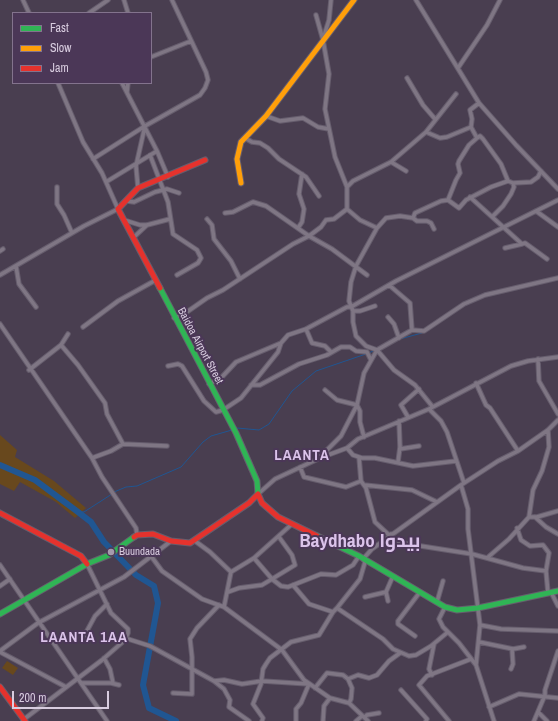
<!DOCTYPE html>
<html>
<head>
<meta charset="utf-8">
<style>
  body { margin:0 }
  #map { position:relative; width:558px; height:721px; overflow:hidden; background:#493e50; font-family:"Archivo Narrow",sans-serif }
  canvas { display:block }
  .legend { position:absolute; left:12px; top:12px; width:140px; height:72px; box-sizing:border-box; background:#4b3757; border:1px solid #83738d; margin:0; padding:5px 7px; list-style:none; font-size:12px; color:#d8ccdf }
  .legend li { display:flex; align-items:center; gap:8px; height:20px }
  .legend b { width:20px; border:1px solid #83738d }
  .scale { position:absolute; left:12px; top:691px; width:97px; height:18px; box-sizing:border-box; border:2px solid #d8ccdf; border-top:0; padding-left:5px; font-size:12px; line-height:14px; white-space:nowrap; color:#d8ccdf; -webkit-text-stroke:3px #4b3757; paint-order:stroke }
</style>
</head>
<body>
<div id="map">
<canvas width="558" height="721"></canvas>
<ul class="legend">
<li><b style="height:5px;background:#30b455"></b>Fast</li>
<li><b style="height:5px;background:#ff9f0a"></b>Slow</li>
<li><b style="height:5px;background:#e5322d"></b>Jam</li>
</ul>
<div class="scale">200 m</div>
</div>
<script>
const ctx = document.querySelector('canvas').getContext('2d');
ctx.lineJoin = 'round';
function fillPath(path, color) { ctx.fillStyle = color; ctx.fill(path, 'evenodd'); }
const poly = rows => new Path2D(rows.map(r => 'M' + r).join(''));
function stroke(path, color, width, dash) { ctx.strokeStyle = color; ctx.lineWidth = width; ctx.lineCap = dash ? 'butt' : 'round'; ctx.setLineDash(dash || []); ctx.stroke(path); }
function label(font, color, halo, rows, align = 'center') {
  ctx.font = font + ' "Archivo Narrow",Cairo,sans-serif'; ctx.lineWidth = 4; ctx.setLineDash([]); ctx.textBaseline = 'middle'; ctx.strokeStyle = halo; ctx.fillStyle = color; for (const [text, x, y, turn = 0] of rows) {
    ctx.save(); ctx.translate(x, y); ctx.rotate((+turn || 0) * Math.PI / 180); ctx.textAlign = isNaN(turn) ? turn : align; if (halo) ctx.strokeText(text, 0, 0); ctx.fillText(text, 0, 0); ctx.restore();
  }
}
const green = poly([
  [0,435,17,450,15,457,54,481,86,508,75,518,56,502,20,482,14,491,0,484],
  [7,661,18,668,13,675,2,668]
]);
const stream = poly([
  [400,339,422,333],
  [369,353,375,350],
  [237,428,259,430,269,424,292,391,316,371,366,354],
  [114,492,126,487,137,486,181,467,203,442,211,436,232,430],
  [78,512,84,512,112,494]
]);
const river = poly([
  [0,465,35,480,78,512,91,522,104,542,136,575,154,586,158,603,143,685,149,708,176,721]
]);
const street = poly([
  [23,0,29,13],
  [124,0,128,13],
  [416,0,479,103,470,110,472,119,471,127,477,138,469,145,459,161,458,164,460,173,456,180,448,200],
  [89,13,108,0],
  [316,15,323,40,329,74,325,109,335,157,347,187,347,209,360,220,377,228,356,266,351,282,349,301,353,311,353,322,356,336,366,346,377,350,394,370,415,385,432,406],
  [323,39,329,20,331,0],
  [151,57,191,41],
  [458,68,487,25,500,0],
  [407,78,423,105,435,119],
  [122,83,157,151,168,177],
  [127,92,128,83],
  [479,103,516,145,558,189],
  [266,116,280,121,303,118,318,127,329,129],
  [426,132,440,138,447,137,471,127],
  [245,138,252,142,260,143,268,148,279,159,306,177,319,196],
  [477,138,480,136,483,139,501,164,508,181],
  [150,155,168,202,173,234,197,250,201,258,198,263,177,275],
  [93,159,145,126,200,95,205,88,208,80,206,72,172,0],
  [391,162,406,171],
  [106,182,157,151],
  [57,187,57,204,64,215,72,233],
  [347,187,353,181,391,162,426,132,456,94],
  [138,188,136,166,145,126],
  [470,197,522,244,525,243,547,259],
  [127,201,134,202,155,192,167,189,179,193],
  [536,211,558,227],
  [225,213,233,212,253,202,266,206,309,236,332,249,367,275],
  [493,216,503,206,511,194,514,187,513,183],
  [413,218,415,213,441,201,448,200,459,208,466,200,491,187,508,181,513,183,531,182,538,177,541,171],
  [207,219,212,225,214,239,231,261,240,279],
  [124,220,140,225,147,225,170,219],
  [298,228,302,222,304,209,299,194,302,174],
  [377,228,386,218,400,216,413,218,417,221,427,221,431,223,434,229],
  [134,237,147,225],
  [505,248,522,244],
  [0,251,3,249],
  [16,266,19,284,36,307],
  [0,275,84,226,118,209,102,173,83,142,58,83],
  [389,285,410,303,412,330],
  [353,311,360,311,375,306],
  [388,317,394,324,399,338],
  [174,318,184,314,207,298,223,290,293,244,309,236,321,227,326,220,334,219,347,209],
  [0,324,92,458,102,477,136,528,137,535],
  [83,327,118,301,156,280],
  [306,329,312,343,325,346,331,352],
  [68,334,61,345,78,365,105,403,107,414,123,444],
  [538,359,539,381,558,414],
  [168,366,178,364,182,366,204,401,216,412,223,410,241,398,278,352,281,343],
  [29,370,61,345],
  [476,383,486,405,490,408,518,451],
  [209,384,221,378,236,362,281,343,288,335,306,329,347,307,351,307,396,281,558,200],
  [251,385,260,385,299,364,327,355,341,347,350,347,356,351,367,352,371,360],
  [325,390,337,400,357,405,360,411,360,422,364,437],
  [429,409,441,421,447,432,464,483],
  [408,417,401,405,419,389],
  [347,448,353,455,362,458,375,458,413,466,456,461],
  [400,449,419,446],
  [320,457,341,436,357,405,364,373,377,350,412,330,424,331,464,304,485,295,558,278],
  [359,457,361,481,366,488,375,522,389,535],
  [92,458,111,451,123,444,167,446],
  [398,462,400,447,399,421],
  [300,467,304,477,346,487,361,481],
  [364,485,412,490,437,502],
  [461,485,468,509,468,529,480,625,476,665],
  [258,494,275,479,320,458,347,448,358,439,429,409,511,366,528,361,558,357],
  [529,517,537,517,558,511],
  [535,517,546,527,558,534],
  [517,528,521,540,530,546,543,545,549,553,546,571],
  [391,534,393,540,408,544,472,554,523,568,546,571,548,593],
  [195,541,210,552,231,572],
  [151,556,162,571,202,599,224,607,282,650,304,680,330,698,349,703,368,721],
  [254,558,272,579,295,565,292,555,279,537],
  [487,558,509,539,529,517,533,490,542,471,549,447,548,430],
  [0,565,107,721],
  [231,572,254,558,292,524],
  [293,585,309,604,333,612,337,608],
  [0,586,10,579],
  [228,592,239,588,262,585,272,579,281,586,288,587,321,574,336,575,353,565,359,556],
  [386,592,388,601],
  [551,592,558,606],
  [365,597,386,592,393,576],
  [437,602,443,581],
  [224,607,231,572],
  [445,607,439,619,443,627,459,643,476,665,494,721],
  [480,625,501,629,558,631],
  [448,632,431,646,416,655,409,656,393,649,383,639,337,608,360,579,365,562,363,559,372,549,461,485,498,461,518,451,548,430,558,420],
  [415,636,398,624,398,621,420,592],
  [125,638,150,646,214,681,224,689,230,700,229,707,249,721],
  [82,640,95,616,107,604],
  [479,642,513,649,524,647],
  [0,651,38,623,124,577,171,541],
  [0,652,66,687],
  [104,658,110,669,113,683],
  [511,669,513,664,512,649],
  [432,675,429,669,434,644],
  [348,679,352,688,351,699,349,703],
  [214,681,224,680,242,684,262,681,309,684,301,703,296,709,296,721],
  [82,683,111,683,119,685],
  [315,688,327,673,343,675,348,679,358,675,369,678,377,675,389,661,400,653],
  [401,690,427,719,426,721],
  [173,693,192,694,192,657,190,639,197,628,219,605],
  [489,707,519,694,558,698],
  [538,712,547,721],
  [365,717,367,715,379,713],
  [23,720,102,660,125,640,128,633,128,629,111,613,87,564],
  [262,721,263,718,253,704,261,684,263,669,266,664,270,658,291,642,319,635,333,612],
  [323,721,324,706,330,698],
  [356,721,362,716],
  [449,721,419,685,427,676,471,659],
  [534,721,545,695,545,690,558,651]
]);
const fast = poly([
  [160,288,236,433,257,481,258,494],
  [317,536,359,556,445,607,457,610,478,608,558,591],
  [0,614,87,564,109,555,134,537]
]);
const slow = poly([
  [241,183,237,159,241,142,266,116,354,0]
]);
const jam = poly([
  [160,288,118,209,138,188,205,160],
  [0,513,81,556,87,564],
  [134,537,137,535,153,534,171,541,190,543,249,503,258,494,262,503,278,517,317,536],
  [0,687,25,721]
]);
const markers = [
  [111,552,4,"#a69aad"]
];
const streetNames = [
  ["Baidoa Airport Street",200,346,62]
];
const poiNames = [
  ["Buundada",119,552]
];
const districtNames = [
  ["LAANTA",302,456],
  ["LAANTA 1AA",84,638]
];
const townNames = [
  ["Baydhabo بيدوا",360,542]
];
fillPath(green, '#68481d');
stroke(stream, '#205692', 1);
stroke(river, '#205692', 6);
stroke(street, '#665d6d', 5.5);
stroke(fast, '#665d6d', 7);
stroke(slow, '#665d6d', 7);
stroke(jam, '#665d6d', 7);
stroke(street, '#7f7684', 3.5);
stroke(fast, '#30b455', 5);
stroke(slow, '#ff9f0a', 5);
stroke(jam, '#e5322d', 5);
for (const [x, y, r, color] of markers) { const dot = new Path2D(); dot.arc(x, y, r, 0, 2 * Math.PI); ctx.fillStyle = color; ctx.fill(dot); stroke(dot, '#4b3757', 1.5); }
label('11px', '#d8ccdf', '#4b3757', streetNames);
label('11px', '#d8ccdf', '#4b3757', poiNames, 'left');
ctx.letterSpacing = '1px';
label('bold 15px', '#dbc3ea', '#4b3757', districtNames);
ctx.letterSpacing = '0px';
label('bold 19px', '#dbc3ea', '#4b3757', townNames);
</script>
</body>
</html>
